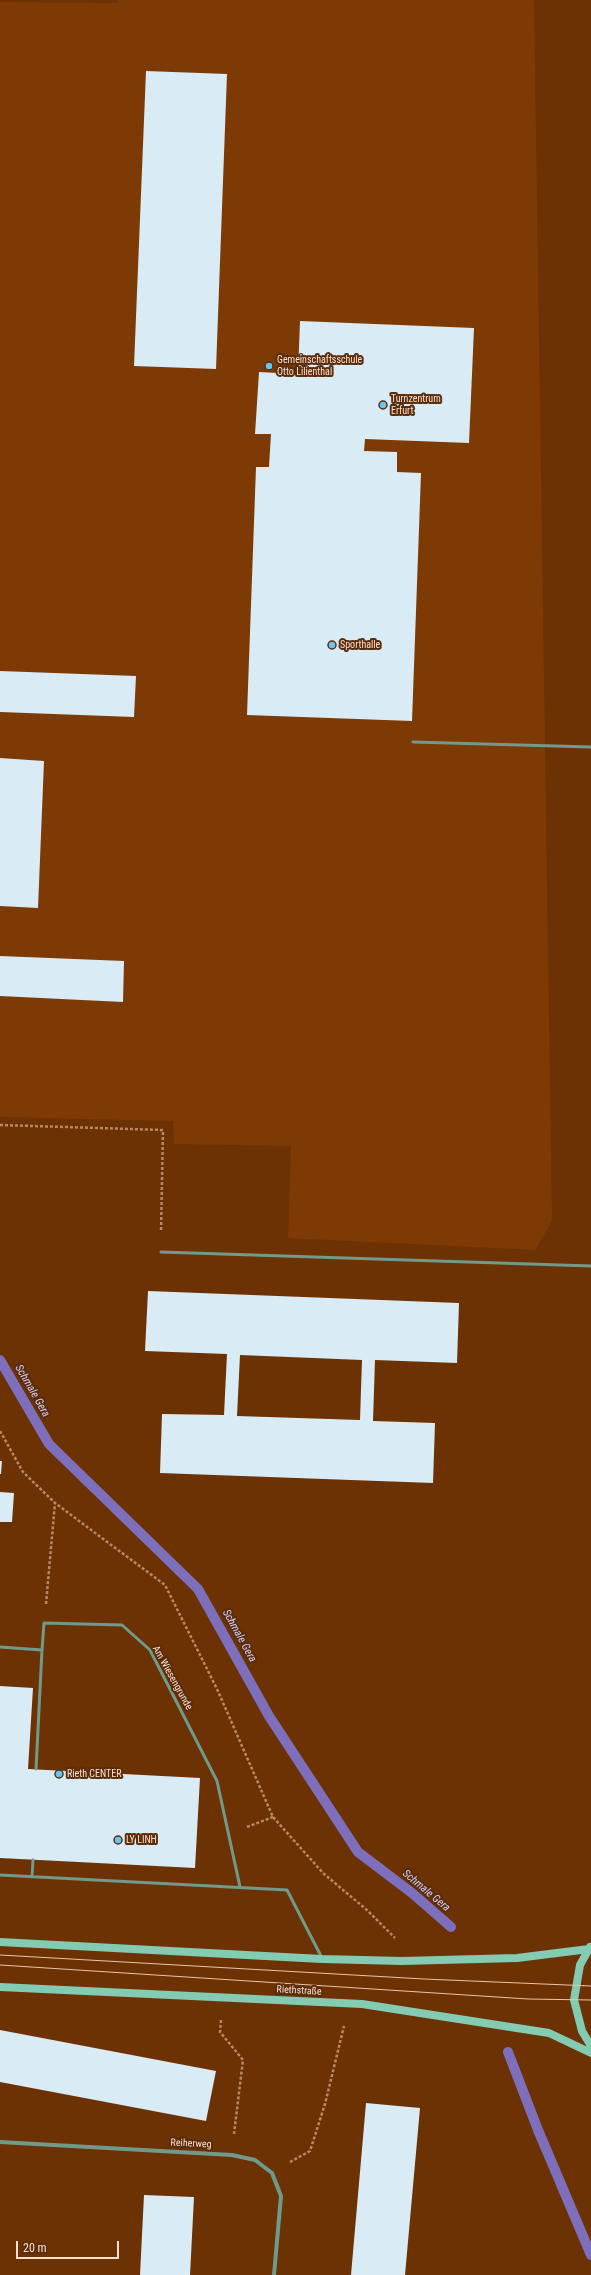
<!DOCTYPE html>
<html>
<head>
<meta charset="utf-8">
<style>
  body { margin:0 }
  #map { position:relative; width:591px; height:2275px; overflow:hidden; background:#6d3203; font-family:"Roboto Condensed",sans-serif }
  canvas { display:block }
  .scale { position:absolute; left:16px; top:2241px; width:103px; height:18px; box-sizing:border-box; border:2px solid #fddfcf; border-top:0; padding-left:5px; font-size:12px; line-height:14px; white-space:nowrap; color:#fddfcf; -webkit-text-stroke:3px #5a2d0d; paint-order:stroke }
</style>
</head>
<body>
<div id="map">
<canvas width="591" height="2275"></canvas>
<div class="scale">20 m</div>
</div>
<script>
const ctx = document.querySelector('canvas').getContext('2d');
ctx.lineJoin = 'round';
function fillPath(path, color) { ctx.fillStyle = color; ctx.fill(path, 'evenodd'); }
const poly = rows => new Path2D(rows.map(r => 'M' + r).join(''));
function stroke(path, color, width, dash) { ctx.strokeStyle = color; ctx.lineWidth = width; ctx.lineCap = dash ? 'butt' : 'round'; ctx.setLineDash(dash || []); ctx.stroke(path); }
function label(font, color, halo, rows, align = 'center') {
  ctx.font = font + ' "Roboto Condensed",sans-serif'; ctx.lineWidth = 4; ctx.setLineDash([]); ctx.textBaseline = 'middle'; ctx.strokeStyle = halo; ctx.fillStyle = color; for (const [text, x, y, turn = 0] of rows) {
    ctx.save(); ctx.translate(x, y); ctx.rotate((+turn || 0) * Math.PI / 180); ctx.textAlign = isNaN(turn) ? turn : align; if (halo) ctx.strokeText(text, 0, 0); ctx.fillText(text, 0, 0); ctx.restore();
  }
}
const built = poly([
  [117,0,534,0,552,1221,535,1250,288,1238,291,1146,174,1144,173,1121,0,1117,0,2,117,3]
]);
const stream = poly([
  [0,1360,49,1444,198,1589,269,1716,358,1852,412,1893,451,1927],
  [508,2052,538,2130,591,2255]
]);
const building = poly([
  [146,71,227,74,216,369,134,366],
  [300,321,474,328,469,443,365,439,364,451,397,452,397,472,421,473,412,721,247,715,256,467,269,467,271,434,255,434,259,372,298,374],
  [0,671,136,676,134,717,0,712],
  [0,758,44,761,38,908,0,906],
  [0,956,124,961,123,1002,0,996],
  [148,1291,459,1303,457,1363,375,1360,373,1421,435,1423,433,1483,160,1473,162,1414,224,1415,227,1354,145,1351],
  [240,1355,362,1360,360,1420,237,1416],
  [0,1461,2,1461,1,1474,0,1474],
  [0,1492,14,1493,12,1522,0,1522],
  [0,1686,33,1688,28,1769,200,1778,195,1868,0,1858],
  [0,2030,216,2071,206,2121,0,2082],
  [366,2103,420,2108,405,2275,351,2275],
  [144,2195,194,2197,190,2275,140,2275]
]);
const path = poly([
  [0,1125,163,1130,161,1232],
  [0,1431,23,1472,55,1503,165,1585,217,1689,273,1817,323,1873,368,1911,395,1938],
  [46,1604,55,1503],
  [247,1827,273,1817],
  [221,2020,220,2032,243,2060,234,2134],
  [290,2162,310,2151,325,2104,344,2026]
]);
const lane = poly([
  [413,742,591,747],
  [161,1252,591,1266],
  [0,1647,42,1650,44,1623,122,1625,150,1650,217,1781,240,1887],
  [36,1769,42,1650],
  [0,1875,287,1890,322,1958],
  [32,1877,33,1860]
]);
const street = poly([
  [0,2142,232,2155,255,2160,272,2173,281,2196,274,2275]
]);
const secondary = poly([
  [0,1942,322,1959,402,1961,517,1958,589,1949],
  [590,1947,580,1965,574,2000,582,2031,591,2046],
  [0,1987,362,2004,549,2033,591,2053]
]);
const tram = poly([
  [0,1955,424,1979,591,1986],
  [0,1965,528,1999,591,2000]
]);
const markers = [
  [269,366,4,"#68c4f0"],
  [383,405,4,"#68c4f0"],
  [332,645,4,"#68c4f0"],
  [59,1774,4,"#68c4f0"],
  [118,1840,4,"#68c4f0"]
];
const poiNames = [
  ["Gemeinschaftsschule",277,360],
  ["Otto Lilienthal",277,372],
  ["Turnzentrum",391,399],
  ["Erfurt",391,411],
  ["Sporthalle",340,645],
  ["Rieth CENTER",67,1774],
  ["LY LINH",126,1840]
];
const streetNames = [
  ["Am Wiesengrunde",172,1678,61],
  ["Riethstraße",299,1991,3],
  ["Reiherweg",191,2144,3]
];
const waterNames = [
  ["Schmale Gera",32,1391,60],
  ["Schmale Gera",239,1636,61],
  ["Schmale Gera",426,1891,40]
];
fillPath(built, '#7d3a04');
stroke(stream, '#7e6fbc', 10);
fillPath(building, '#d9ebf4');
stroke(path, '#b6896a', 2.5, [3, 2]);
stroke(lane, '#709b8c', 3);
stroke(street, '#709b8c', 4);
stroke(secondary, '#84cbb3', 8);
stroke(tram, '#e8c5b1', 1);
for (const [x, y, r, color] of markers) { const dot = new Path2D(); dot.arc(x, y, r, 0, 2 * Math.PI); ctx.fillStyle = color; ctx.fill(dot); stroke(dot, '#5a2d0d', 1.5); }
label('10px', '#fddfcf', '#5a2d0d', poiNames, 'left');
label('10px', '#fddfcf', '#5a2d0d', streetNames);
label('italic 11px', '#d4cef9', '#5a2d0d', waterNames);
</script>
</body>
</html>
